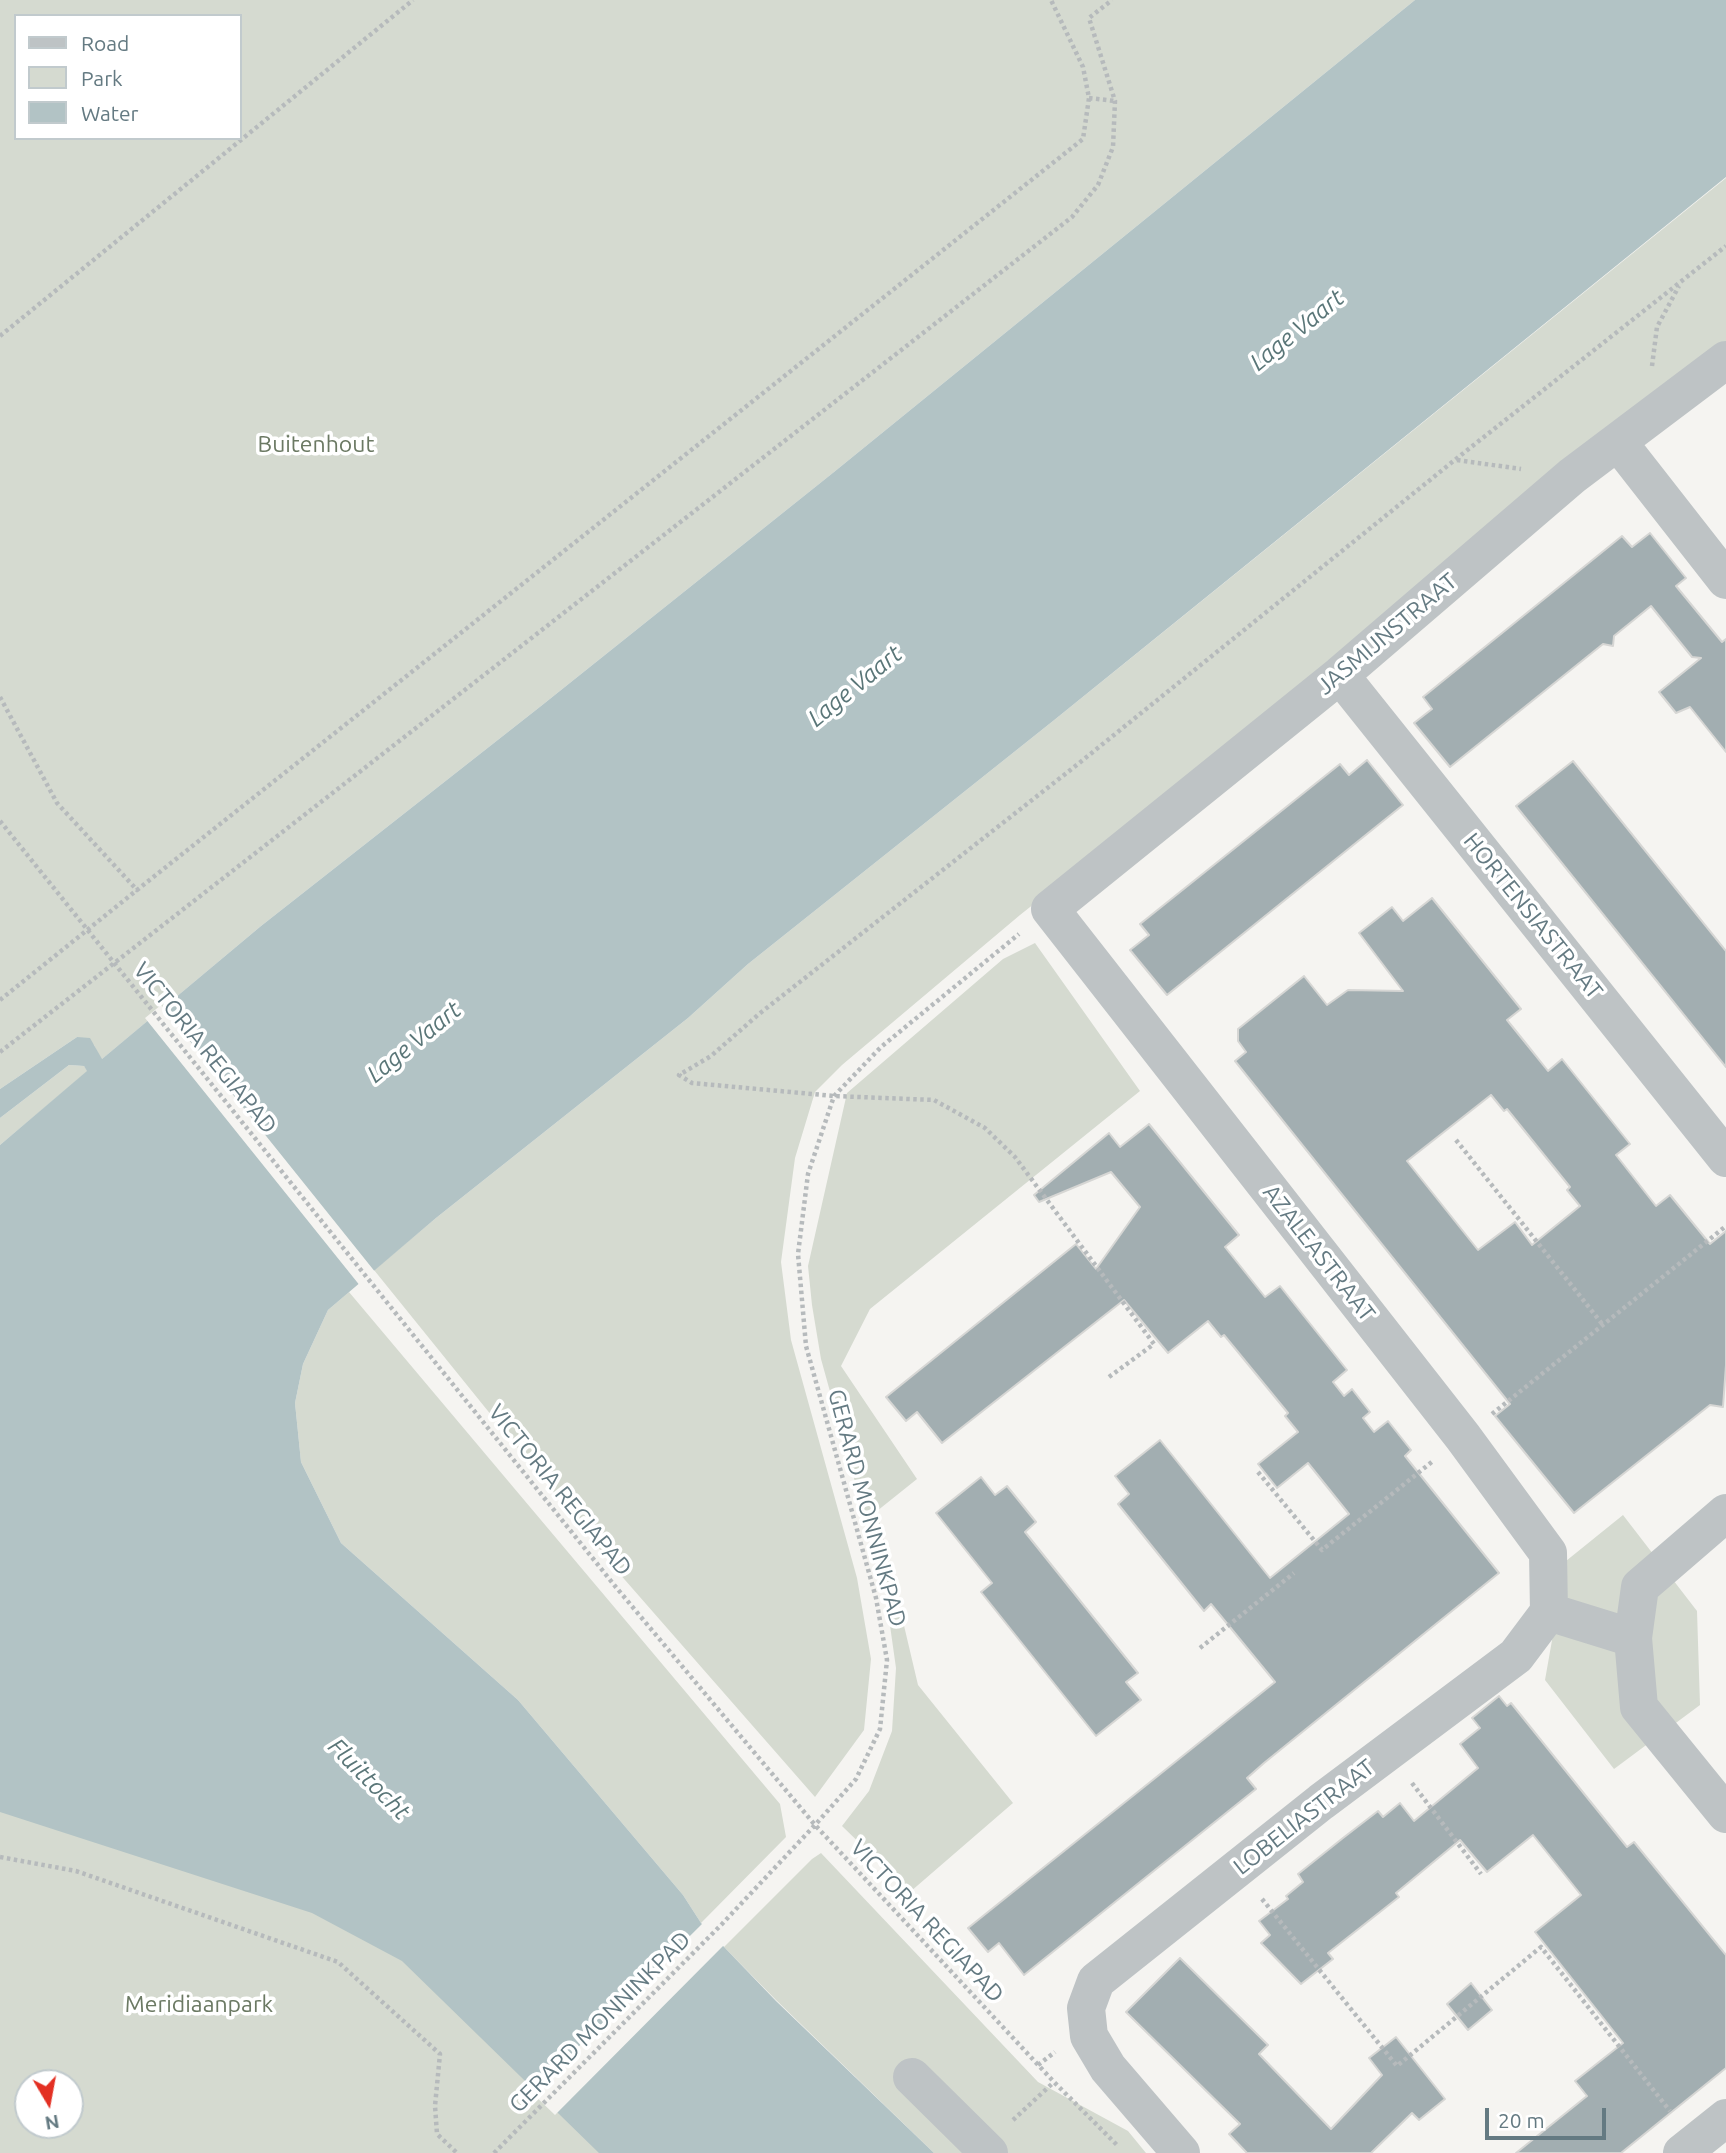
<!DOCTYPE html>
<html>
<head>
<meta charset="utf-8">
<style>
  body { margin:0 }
  #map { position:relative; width:1726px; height:2153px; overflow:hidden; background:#f5f4f1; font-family:Ubuntu,sans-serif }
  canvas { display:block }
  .legend { position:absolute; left:14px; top:14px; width:228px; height:126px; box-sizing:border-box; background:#fff; border:2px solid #c1cacd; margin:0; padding:9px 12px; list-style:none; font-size:21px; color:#647a82 }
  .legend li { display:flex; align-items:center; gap:14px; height:35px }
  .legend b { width:35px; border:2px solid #c1cacd }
  .north { position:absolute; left:14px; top:2069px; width:70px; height:70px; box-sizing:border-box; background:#fff; border:2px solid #c1cacd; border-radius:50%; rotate:170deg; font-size:19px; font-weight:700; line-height:28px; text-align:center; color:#647a82 }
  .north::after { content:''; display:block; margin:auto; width:24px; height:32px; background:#e33023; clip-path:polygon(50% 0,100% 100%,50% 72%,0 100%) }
  .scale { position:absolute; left:1485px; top:2108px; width:121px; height:32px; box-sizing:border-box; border:4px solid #647a82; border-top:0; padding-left:9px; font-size:21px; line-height:24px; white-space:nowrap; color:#647a82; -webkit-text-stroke:5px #fff; paint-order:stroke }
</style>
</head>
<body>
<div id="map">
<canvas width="1726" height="2153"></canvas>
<ul class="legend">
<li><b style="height:9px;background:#bec3c5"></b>Road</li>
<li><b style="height:19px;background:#d5dad0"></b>Park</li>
<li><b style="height:19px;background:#b2c3c5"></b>Water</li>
</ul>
<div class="north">N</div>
<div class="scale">20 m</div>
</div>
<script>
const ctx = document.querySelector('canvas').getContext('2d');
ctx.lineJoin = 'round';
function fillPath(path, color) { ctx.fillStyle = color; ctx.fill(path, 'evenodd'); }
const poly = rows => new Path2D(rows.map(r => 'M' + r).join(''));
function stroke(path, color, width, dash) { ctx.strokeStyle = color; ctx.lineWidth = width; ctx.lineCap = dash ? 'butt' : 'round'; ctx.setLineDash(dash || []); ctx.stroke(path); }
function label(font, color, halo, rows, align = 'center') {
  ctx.font = font + ' Ubuntu,sans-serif'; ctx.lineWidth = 7; ctx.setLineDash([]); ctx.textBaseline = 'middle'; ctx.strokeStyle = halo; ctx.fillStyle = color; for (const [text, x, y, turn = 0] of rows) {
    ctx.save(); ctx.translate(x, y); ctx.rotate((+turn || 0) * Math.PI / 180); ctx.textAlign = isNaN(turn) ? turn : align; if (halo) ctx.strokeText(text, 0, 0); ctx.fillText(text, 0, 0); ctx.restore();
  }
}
const green = poly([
  [0,0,1415,0,834,472,541,706,261,926,101,1060,94,1045,77,1037,0,1089],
  [16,16,240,16,240,138,16,138],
  [1726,178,1726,343,1282,707,1020,915,842,1065,815,1092,795,1158,781,1262,791,1340,857,1578,871,1659,864,1730,815,1797,618,1572,374,1270,436,1218,688,1018,748,964,1053,721],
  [1035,943,1140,1091,870,1309,841,1366,917,1479,877,1511,918,1685,1013,1803,910,1892,842,1826,869,1791,892,1731,896,1668,885,1590,821,1359,812,1305,808,1266,847,1093,1003,959],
  [69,1065,84,1066,88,1071,0,1145,0,1118],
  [349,1292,780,1804,786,1837,701,1923,683,1895,518,1700,341,1543,301,1462,295,1403,303,1364,328,1310],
  [1623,1515,1697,1611,1700,1705,1614,1769,1545,1680,1566,1561],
  [0,1793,447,1920,672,2153,0,2153],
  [28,2083,70,2083,70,2125,28,2125],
  [821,1853,1038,2082,1128,2131,1146,2153,934,2153,776,2000,724,1947,812,1859]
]);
const water = poly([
  [1415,0,1726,0,1726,177,1053,721,748,964,688,1018,436,1218,328,1310,303,1364,295,1403,301,1462,341,1543,518,1700,683,1895,701,1923,776,2001,934,2153,599,2153,402,1961,312,1913,0,1812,0,1145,87,1071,84,1066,69,1065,0,1118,0,1089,77,1037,90,1038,102,1059,261,926,541,706,834,472]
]);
const pier = poly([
  [161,1005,376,1273,361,1287,145,1018],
  [704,1922,725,1944,555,2115,532,2093]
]);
const building = poly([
  [1650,533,1686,578,1676,586,1722,642,1726,639,1726,752,1690,707,1676,713,1659,692,1701,658,1692,657,1651,606,1614,636,1613,646,1603,644,1450,767,1414,723,1432,709,1423,697,1622,536,1632,547,1650,533],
  [1367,760,1403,805,1167,995,1130,950,1149,935,1140,924,1340,764,1349,775,1367,760],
  [1573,761,1726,951,1726,1067,1516,806,1573,761],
  [1432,898,1521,1009,1507,1020,1528,1046,1548,1071,1562,1059,1630,1144,1616,1155,1656,1206,1670,1195,1710,1244,1726,1231,1726,1365,1723,1407,1710,1405,1574,1513,1495,1416,1510,1404,1235,1061,1246,1052,1238,1041,1238,1029,1304,976,1327,1005,1348,990,1403,991,1359,933,1392,907,1403,921,1432,898],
  [1491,1095,1504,1111,1507,1109,1570,1187,1567,1190,1580,1206,1532,1245,1515,1222,1478,1250,1407,1161,1491,1095],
  [1149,1124,1239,1235,1225,1247,1265,1297,1280,1286,1347,1370,1333,1382,1344,1396,1352,1389,1370,1412,1363,1418,1374,1432,1388,1421,1411,1450,1405,1456,1499,1573,1264,1763,1247,1778,1256,1789,1024,1975,999,1943,988,1952,968,1928,1275,1682,1211,1604,1204,1611,1118,1504,1129,1494,1115,1476,1160,1440,1270,1578,1349,1514,1308,1463,1277,1488,1258,1464,1298,1432,1285,1416,1288,1413,1224,1335,1221,1337,1208,1321,1168,1353,1124,1300,942,1443,917,1412,906,1421,886,1397,1076,1244,1096,1269,1140,1207,1111,1172,1039,1202,1034,1195,1109,1133,1120,1147,1149,1124],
  [981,1477,995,1495,1007,1486,1036,1522,1025,1532,1138,1673,1126,1682,1141,1700,1096,1736,981,1592,992,1583,936,1513,981,1477],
  [1499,1696,1507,1706,1511,1703,1627,1847,1634,1842,1726,1955,1726,2068,1621,2153,1516,2153,1587,2096,1575,2081,1623,2043,1535,1932,1581,1895,1533,1835,1487,1872,1460,1840,1396,1893,1399,1897,1328,1953,1333,1959,1301,1984,1261,1943,1270,1935,1259,1921,1288,1899,1286,1896,1303,1882,1298,1874,1343,1838,1378,1811,1383,1817,1400,1803,1414,1821,1478,1768,1460,1744,1480,1728,1472,1718,1499,1696],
  [1180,1958,1268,2045,1259,2054,1331,2129,1382,2075,1369,2058,1396,2037,1445,2099,1419,2120,1412,2113,1371,2153,1247,2153,1229,2134,1240,2124,1126,2012,1180,1958],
  [1471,1983,1492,2010,1468,2030,1447,2004,1471,1983]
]);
const path = poly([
  [1089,98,1115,101],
  [0,336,413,0],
  [1652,366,1657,327,1679,286],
  [1457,460,1521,469],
  [0,697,57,803,137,890,1083,139,1089,98,1083,67,1051,0],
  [0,821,615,1586,815,1825,1054,2082,1118,2146],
  [0,1000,137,890],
  [0,1052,1072,217,1098,185,1113,147,1115,101,1089,18,1112,0],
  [1456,1140,1603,1325],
  [1109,1377,1154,1344,1015,1157,985,1128,934,1100,834,1096,692,1083,679,1075,711,1056,759,1014,1078,764,1456,459,1726,246],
  [1492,1414,1726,1226],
  [1258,1472,1322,1550,1433,1461],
  [1200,1648,1294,1573],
  [1412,1783,1481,1874],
  [0,1857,76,1871,338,1962,440,2054,435,2106,437,2134,457,2153],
  [1262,1899,1397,2066,1541,1947,1670,2111],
  [1038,2065,1055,2052],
  [1013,2120,1054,2082],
  [494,2153,722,1924,815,1825,856,1779,880,1729,887,1660,876,1598,806,1346,798,1254,808,1174,834,1096,881,1047,1019,934]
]);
const street = poly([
  [1618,442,1726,580],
  [1340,675,1726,1158],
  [1726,1513,1640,1587,1633,1638,1639,1707,1726,1814],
  [1549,1612,1548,1553,1463,1437,1050,909,1340,675,1572,476,1726,360],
  [1549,1612,1633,1638],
  [912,2077,989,2153],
  [1181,2153,1108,2068,1089,2036,1086,2008,1096,1981,1321,1802,1516,1656,1549,1612],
  [1682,2153,1726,2118]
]);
const parkNames = [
  ["Buitenhout",316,444],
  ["Meridiaanpark",199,2004]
];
const streetNames = [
  ["JASMIJNSTRAAT",1387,634,-40],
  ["HORTENSIASTRAAT",1533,916,51],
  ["VICTORIA REGIAPAD",205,1048,51],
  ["AZALEASTRAAT",1319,1253,52],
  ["VICTORIA REGIAPAD",560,1490,51],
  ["GERARD MONNINKPAD",867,1508,75],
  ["LOBELIASTRAAT",1304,1817,-38],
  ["VICTORIA REGIAPAD",927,1921,47],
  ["GERARD MONNINKPAD",600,2022,-45]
];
const waterNames = [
  ["Lage Vaart",1297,330,-39],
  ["Lage Vaart",855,686,-39],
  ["Lage Vaart",414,1042,-39],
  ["Fluittocht",369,1779,45]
];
fillPath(green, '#d5dad0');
fillPath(water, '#b2c3c5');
fillPath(pier, '#f5f4f1');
fillPath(building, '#a2aeb1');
stroke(building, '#d6d6d4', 2);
stroke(path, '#b6babc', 4.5, [3.5, 3.5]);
stroke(street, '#bec3c5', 38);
label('23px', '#6b7963', '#fff', parkNames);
label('23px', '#647a82', '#fff', streetNames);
label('italic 24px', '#5a7678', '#fff', waterNames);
</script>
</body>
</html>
